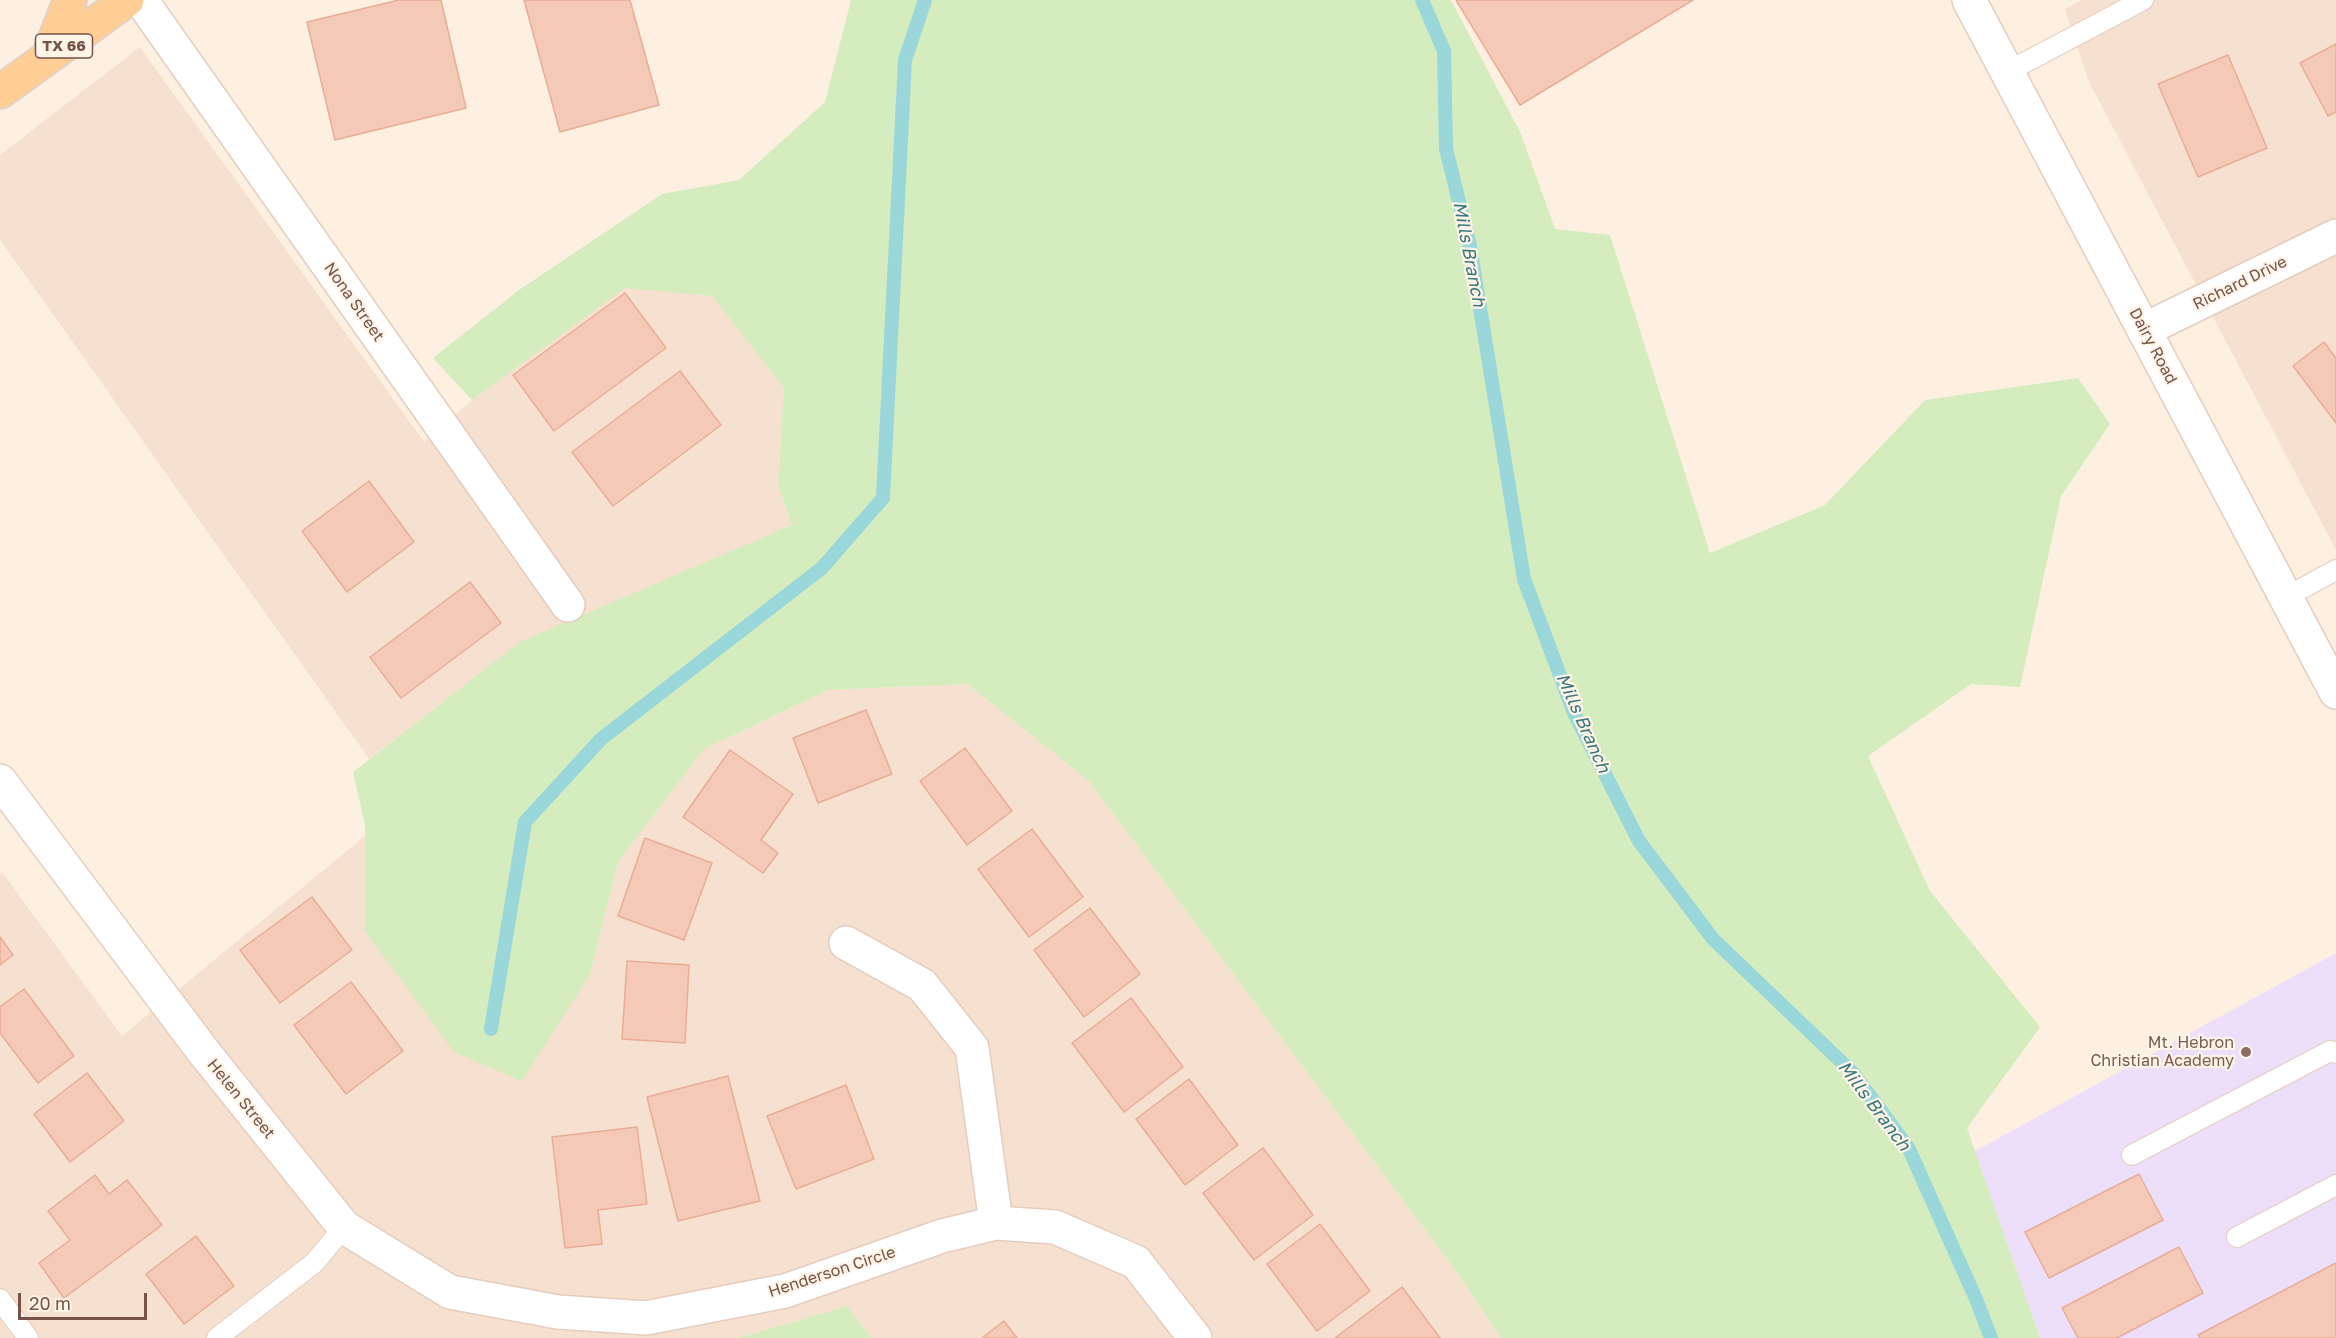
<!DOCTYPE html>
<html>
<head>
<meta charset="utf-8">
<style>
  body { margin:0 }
  #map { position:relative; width:2336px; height:1338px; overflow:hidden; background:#fef0e1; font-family:"Golos Text",sans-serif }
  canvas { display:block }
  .scale { position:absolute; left:18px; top:1293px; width:129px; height:27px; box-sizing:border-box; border:3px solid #765346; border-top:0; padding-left:8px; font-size:18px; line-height:21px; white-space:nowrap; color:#765346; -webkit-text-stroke:4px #fff4e8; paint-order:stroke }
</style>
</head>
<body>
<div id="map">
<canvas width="2336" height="1338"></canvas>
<div class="scale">20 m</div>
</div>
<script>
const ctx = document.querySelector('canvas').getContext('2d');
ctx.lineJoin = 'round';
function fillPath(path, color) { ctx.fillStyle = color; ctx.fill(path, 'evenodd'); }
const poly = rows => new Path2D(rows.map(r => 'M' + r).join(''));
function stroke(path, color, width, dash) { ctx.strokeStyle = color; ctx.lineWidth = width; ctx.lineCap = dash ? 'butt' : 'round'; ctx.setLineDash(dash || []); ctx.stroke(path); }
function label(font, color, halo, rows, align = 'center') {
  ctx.font = font + ' "Golos Text",sans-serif'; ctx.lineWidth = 4.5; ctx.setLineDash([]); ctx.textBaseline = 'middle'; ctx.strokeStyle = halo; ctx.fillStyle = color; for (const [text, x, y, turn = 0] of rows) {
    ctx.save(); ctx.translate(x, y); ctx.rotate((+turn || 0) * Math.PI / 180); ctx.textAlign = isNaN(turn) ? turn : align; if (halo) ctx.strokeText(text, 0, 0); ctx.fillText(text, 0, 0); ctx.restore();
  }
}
const residential = poly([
  [2082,0,2336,0,2336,550,2089,82,2065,9],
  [140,47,424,442,472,400,625,287,712,296,784,388,778,486,792,525,521,642,369,759,0,240,0,155],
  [967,684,1088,780,1456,1271,1501,1338,871,1338,847,1306,738,1338,0,1338,0,874,2,872,122,1036,365,836,365,932,590,974,618,862,704,749,828,690]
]);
const education = poly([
  [2336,953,2336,1338,2040,1338,1975,1151]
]);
const green = poly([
  [851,0,1451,0,1521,134,1555,229,1610,235,1710,553,1825,505,1925,400,2078,378,2110,424,2061,496,2020,687,1971,684,1868,756,1930,891,2040,1027,1967,1128,2040,1338,1501,1338,1456,1271,1088,780,967,684,828,690,704,749,618,862,590,974,522,1081,454,1052,365,931,365,825,353,772,520,642,792,525,778,486,784,388,712,296,625,288,472,400,433,358,519,290,662,194,739,180,825,102],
  [847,1306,871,1338,738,1338]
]);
const stream = poly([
  [1422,0,1444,51,1446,149,1470,246,1524,579,1574,713,1639,841,1713,939,1853,1073,1909,1149,1976,1299,1991,1338],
  [491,1029,525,822,601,739,822,568,883,498,905,60,925,0]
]);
const building = poly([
  [399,0,441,0,466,108,335,140,307,22,399,0],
  [524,0,630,0,659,105,560,132,524,0],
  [1456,0,1693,0,1520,105,1456,0],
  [2336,44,2336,112,2328,116,2300,63,2336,44],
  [2228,55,2267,148,2198,177,2158,84,2228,55],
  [625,293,666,348,554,431,513,375,625,293],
  [2324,342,2336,358,2336,423,2293,366,2324,342],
  [680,371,721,425,613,506,572,452,680,371],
  [369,481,414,542,347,592,302,531,369,481],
  [470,582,501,623,401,698,370,657,470,582],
  [866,710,892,774,818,803,793,738,866,710],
  [965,748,1012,811,967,845,920,781,965,748],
  [730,750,793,794,761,840,778,853,763,873,683,817,730,750],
  [1032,829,1083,897,1029,937,978,869,1032,829],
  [645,838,712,863,684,940,618,916,645,838],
  [312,897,352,950,280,1003,240,950,312,897],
  [1090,908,1140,974,1084,1017,1034,950,1090,908],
  [0,937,13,955,0,965,0,937],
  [627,961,689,965,685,1043,622,1039,627,961],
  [351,982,403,1051,346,1094,294,1025,351,982],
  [24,989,74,1056,38,1083,0,1033,0,1007,24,989],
  [1131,998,1183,1067,1124,1112,1072,1043,1131,998],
  [87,1073,124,1121,70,1162,34,1114,87,1073],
  [728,1076,760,1201,678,1221,647,1097,728,1076],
  [1189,1079,1238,1145,1185,1185,1136,1119,1189,1079],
  [846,1085,874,1159,796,1189,767,1116,846,1085],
  [637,1127,647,1204,598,1210,602,1244,565,1248,552,1137,637,1127],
  [1263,1148,1313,1215,1254,1260,1203,1193,1263,1148],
  [2139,1174,2163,1220,2049,1278,2025,1232,2139,1174],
  [95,1175,109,1194,127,1180,162,1225,64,1298,39,1263,70,1240,48,1211,95,1175],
  [1320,1224,1370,1291,1317,1331,1267,1264,1320,1224],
  [196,1236,234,1286,184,1324,146,1274,196,1236],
  [2179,1247,2203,1293,2117,1338,2078,1338,2062,1308,2179,1247],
  [2336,1263,2336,1338,2200,1338,2198,1335,2336,1263],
  [1402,1287,1440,1338,1335,1338,1402,1287],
  [1004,1321,1017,1338,982,1338,1004,1321]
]);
const service = poly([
  [2007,72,2143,0],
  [2286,597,2336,570],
  [2132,1155,2330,1051,2336,1053],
  [2237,1237,2336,1185],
  [0,1299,28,1338],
  [217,1338,314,1263,344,1227]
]);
const minor = poly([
  [141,0,568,605],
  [2144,330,2336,236],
  [0,781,203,1051,344,1227,450,1292,558,1312,646,1318,785,1291,942,1236,996,1223,1055,1227,1136,1262,1195,1338],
  [846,943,922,985,972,1048,996,1223]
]);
const tertiary = poly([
  [1969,0,2336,692]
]);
const primary = poly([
  [48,57,70,0],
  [0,92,127,0]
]);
const markers = [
  [2246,1052,6,"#8d6e63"]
];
const shields = [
  [64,46,57]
];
const shieldNames = [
  ["TX 66",64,46]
];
const streetNames = [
  ["Richard Drive",2240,283,-26],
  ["Nona Street",354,302,55],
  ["Dairy Road",2153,346,62],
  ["Helen Street",241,1099,51],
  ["Henderson Circle",832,1272,-18]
];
const educationNames = [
  ["Mt. Hebron",2234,1043],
  ["Christian Academy",2234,1061]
];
const waterNames = [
  ["Mills Branch",1469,254,79],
  ["Mills Branch",1583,723,66],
  ["Mills Branch",1874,1106,53]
];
fillPath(residential, '#f6e0cf');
fillPath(education, '#eddefa');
fillPath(green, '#d5ecbf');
stroke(stream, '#9ad7db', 14);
fillPath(building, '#f5c9b7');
stroke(building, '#e8ad96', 1.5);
stroke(service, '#e4cdbf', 22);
stroke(minor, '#e4cdbf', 36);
stroke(tertiary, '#e4cdbf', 36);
stroke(primary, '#dbd2cf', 36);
stroke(service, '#fff', 20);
stroke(minor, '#fff', 33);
stroke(tertiary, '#fff', 33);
stroke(primary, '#ffce96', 33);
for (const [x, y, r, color] of markers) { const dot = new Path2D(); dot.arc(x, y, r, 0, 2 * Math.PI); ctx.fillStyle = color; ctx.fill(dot); stroke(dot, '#fff4e8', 2); }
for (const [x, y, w] of shields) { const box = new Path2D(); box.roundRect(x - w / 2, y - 12, w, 24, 4.5); ctx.fillStyle = '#fff4e8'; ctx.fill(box); stroke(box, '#765346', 1.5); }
label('bold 15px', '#765346', null, shieldNames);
label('16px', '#765346', '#fff4e8', streetNames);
label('16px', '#785e54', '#fff4e8', educationNames, 'right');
label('italic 18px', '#39787d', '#fff4e8', waterNames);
</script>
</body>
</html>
